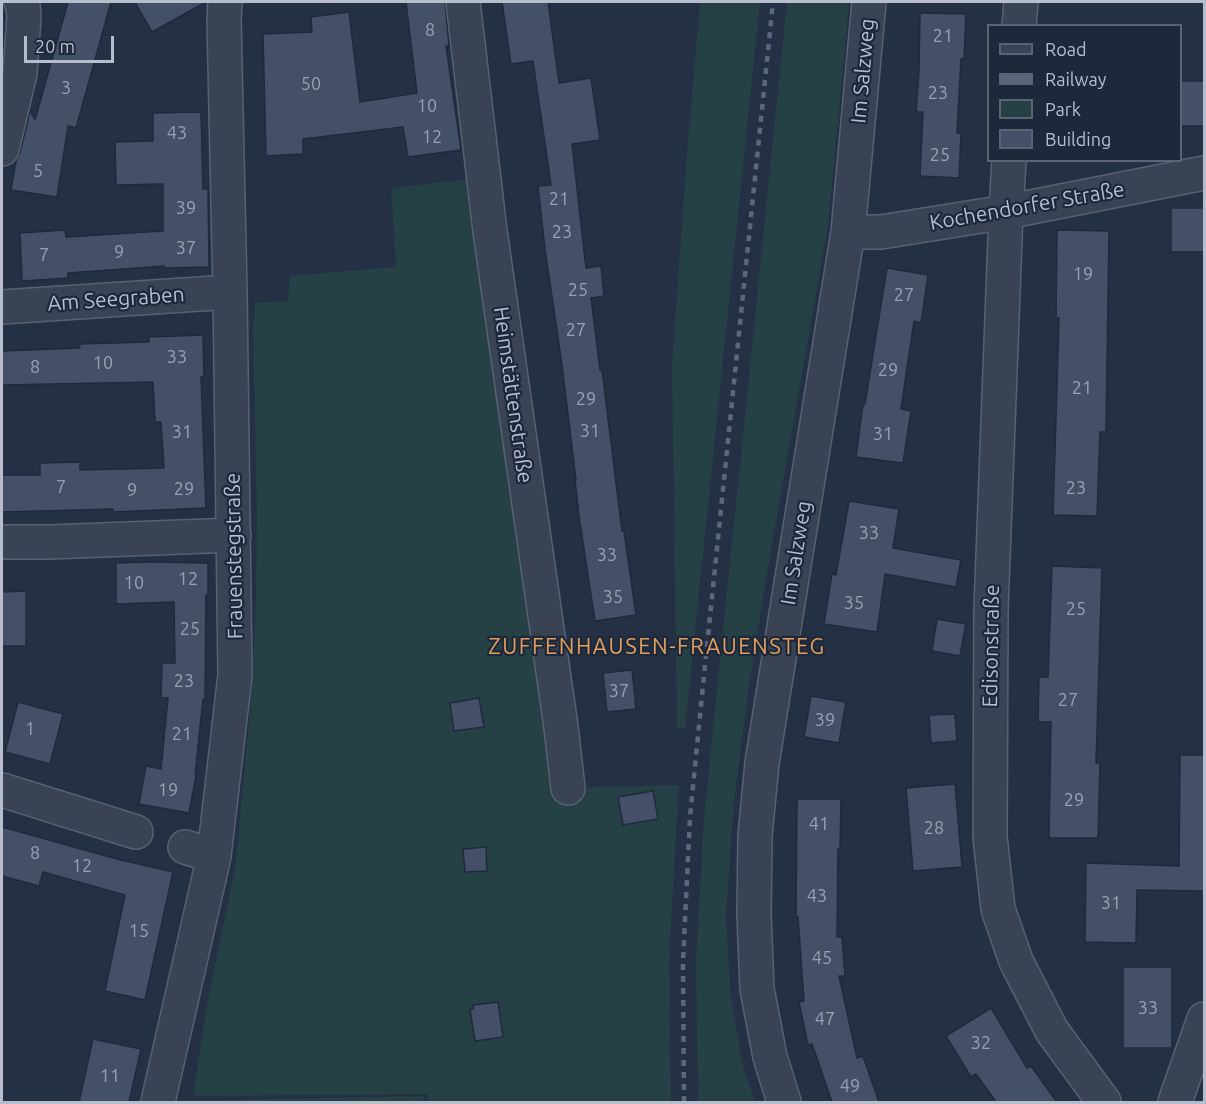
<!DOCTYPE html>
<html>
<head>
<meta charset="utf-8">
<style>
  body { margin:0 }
  #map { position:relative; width:1206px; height:1104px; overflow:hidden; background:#243145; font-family:Ubuntu,sans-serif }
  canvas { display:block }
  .frame { position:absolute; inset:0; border:3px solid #b6bece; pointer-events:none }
  .legend { position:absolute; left:987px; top:24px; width:195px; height:138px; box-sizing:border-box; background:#1d283a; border:2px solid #5a6475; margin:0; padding:8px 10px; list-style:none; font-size:18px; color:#b6bece }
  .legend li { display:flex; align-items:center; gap:12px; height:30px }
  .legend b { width:30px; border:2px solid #5a6475 }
  .scale { position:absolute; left:24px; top:36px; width:90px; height:27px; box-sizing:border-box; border:3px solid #b6bece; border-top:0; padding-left:8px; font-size:18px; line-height:21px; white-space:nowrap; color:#b6bece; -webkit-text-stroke:4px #1d283a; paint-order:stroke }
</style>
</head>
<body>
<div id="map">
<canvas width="1206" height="1104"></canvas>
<div class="frame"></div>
<ul class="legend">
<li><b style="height:8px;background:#394354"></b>Road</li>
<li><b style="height:8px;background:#5b677c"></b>Railway</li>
<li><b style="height:16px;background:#264146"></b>Park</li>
<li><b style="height:16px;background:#435068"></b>Building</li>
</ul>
<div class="scale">20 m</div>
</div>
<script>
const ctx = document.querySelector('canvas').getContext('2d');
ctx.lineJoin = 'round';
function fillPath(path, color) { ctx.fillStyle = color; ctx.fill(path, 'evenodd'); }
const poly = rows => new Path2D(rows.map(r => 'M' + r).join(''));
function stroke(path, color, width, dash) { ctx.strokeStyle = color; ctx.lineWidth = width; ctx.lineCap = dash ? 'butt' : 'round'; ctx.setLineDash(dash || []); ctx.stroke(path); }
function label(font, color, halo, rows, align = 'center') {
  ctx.font = font + ' Ubuntu,sans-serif'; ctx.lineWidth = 4.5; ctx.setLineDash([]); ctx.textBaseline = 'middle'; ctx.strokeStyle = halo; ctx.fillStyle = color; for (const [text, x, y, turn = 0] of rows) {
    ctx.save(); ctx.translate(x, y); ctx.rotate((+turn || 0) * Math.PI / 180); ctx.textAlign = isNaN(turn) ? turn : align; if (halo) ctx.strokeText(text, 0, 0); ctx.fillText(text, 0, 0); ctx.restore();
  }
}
const green = poly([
  [700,2,760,2,685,728,677,728,672,364,687,153],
  [787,2,849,2,846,37,828,226,771,550,749,685,734,801,726,915,730,990,742,1063,755,1102,698,1102,696,961,704,818],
  [471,179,555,788,679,785,677,816,669,961,671,1102,429,1102,427,1094,193,1096,206,1010,235,869,251,701,256,604,257,513,253,328,255,303,288,301,290,276,396,267,391,188],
  [424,1096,425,1102,167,1102,167,1101]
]);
const building = poly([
  [68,2,111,2,76,128,68,126,57,197,11,190,16,161,20,153,30,111,35,120,68,2],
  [135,2,206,2,152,32,135,2],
  [406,2,445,2,449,46,446,46,461,150,408,157,403,127,303,139,303,154,266,156,263,34,312,32,311,17,349,12,360,102,417,93,406,2],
  [502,2,548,2,559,83,591,78,600,140,572,144,586,268,601,266,604,296,591,298,600,370,602,370,622,531,624,531,636,615,595,621,579,516,575,480,576,480,562,365,545,249,538,186,551,185,533,61,511,64,502,2],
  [920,13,966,14,964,59,961,59,957,133,961,133,959,178,920,176,923,112,916,112,919,71,920,13],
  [1180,81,1204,81,1204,126,1180,126,1180,81],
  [201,112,203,189,208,189,209,267,164,268,164,266,68,273,68,278,22,281,20,233,65,230,66,237,163,231,163,184,116,185,115,142,153,141,153,113,201,112],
  [1171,208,1204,208,1204,252,1171,252,1171,208],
  [1057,230,1109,231,1106,432,1100,432,1097,516,1053,515,1059,318,1056,318,1057,230],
  [887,268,928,275,921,323,914,321,901,409,911,411,903,463,856,457,863,404,865,404,887,268],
  [203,335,204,377,201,377,206,508,113,512,113,509,2,512,2,475,40,475,40,463,80,462,80,470,164,468,161,422,155,422,153,382,2,385,2,351,80,348,79,344,149,342,149,337,203,335],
  [849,501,899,509,893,548,961,560,956,587,885,574,877,632,824,624,832,574,836,575,849,501],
  [151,562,208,563,208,595,206,595,205,699,203,699,195,775,196,776,189,813,139,804,146,766,161,769,168,698,161,698,162,663,175,663,174,602,116,604,116,563,151,562],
  [1052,566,1102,568,1096,763,1100,763,1098,838,1049,838,1051,722,1038,722,1039,677,1048,677,1052,566],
  [26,591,26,646,2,646,2,592,26,591],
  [937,619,966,624,960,656,932,651,937,619],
  [632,670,636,709,607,712,603,673,632,670],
  [811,696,846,702,839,743,804,737,811,696],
  [479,698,484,727,454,731,450,703,479,698],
  [18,702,63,714,50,764,5,752,18,702],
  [955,714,957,741,931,743,929,715,955,714],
  [1180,755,1204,755,1204,891,1137,890,1136,943,1085,942,1086,863,1179,866,1180,755],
  [955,784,962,867,913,871,906,788,955,784],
  [653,791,658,819,623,825,618,797,653,791],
  [797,799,841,799,840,849,838,849,837,937,842,937,845,976,839,976,857,1058,863,1056,879,1102,832,1102,812,1044,808,1045,799,1002,804,1001,798,917,796,917,797,799],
  [2,827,117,859,173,872,145,1000,105,991,125,895,43,872,39,886,2,876,2,827],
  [486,847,487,871,465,872,463,849,486,847],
  [1123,967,1172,967,1172,1048,1123,1048,1123,967],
  [498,1002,503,1037,475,1041,470,1009,473,1009,473,1005,498,1002],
  [991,1008,1027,1068,1031,1066,1057,1102,996,1102,976,1074,971,1077,946,1036,991,1008],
  [93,1039,141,1049,129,1102,79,1102,93,1039]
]);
const minor = poly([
  [463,2,490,231,561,727,568,788],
  [1019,26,1021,2],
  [2,149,20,73,24,17,23,6,21,2],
  [1009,160,1006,212,991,609,990,837,998,909,1016,961,1052,1031,1104,1102],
  [848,232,881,232,1006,212,1204,173],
  [2,307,230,292],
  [2,542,50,542,234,535],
  [2,790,136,832],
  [185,847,214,856],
  [158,1102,214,856,235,675,230,292,224,20,225,2],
  [784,1102,770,1057,757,989,754,914,755,836,762,763,848,232,869,2],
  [1175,1102,1204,1019]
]);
const rail = poly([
  [684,1102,683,961,690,817,704,675,773,2]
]);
const numberNames = [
  ["8",430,30],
  ["21",943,36],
  ["50",311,84],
  ["3",66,88],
  ["23",938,93],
  ["10",427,106],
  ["43",177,133],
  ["12",432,137],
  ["25",940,155],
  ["5",38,171],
  ["21",559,199],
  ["39",186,208],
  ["23",562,232],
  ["37",186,248],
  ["9",119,252],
  ["7",44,255],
  ["19",1083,274],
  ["25",578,290],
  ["27",904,295],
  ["27",576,330],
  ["33",177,357],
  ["10",103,363],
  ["8",35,367],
  ["29",888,370],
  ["21",1082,388],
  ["29",586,399],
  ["31",590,431],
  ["31",182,432],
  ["31",883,434],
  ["7",61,487],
  ["23",1076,488],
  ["29",184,489],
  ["9",132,490],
  ["33",869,533],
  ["33",607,555],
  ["12",188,579],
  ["10",134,583],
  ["35",613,597],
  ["35",854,603],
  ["25",1076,609],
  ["25",190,629],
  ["23",184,681],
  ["37",619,691],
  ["27",1068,700],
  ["39",825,720],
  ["1",30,729],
  ["21",182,734],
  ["19",168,790],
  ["29",1074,800],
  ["41",819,824],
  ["28",934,828],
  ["8",35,853],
  ["12",82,866],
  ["43",817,896],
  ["31",1111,903],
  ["15",139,931],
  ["45",822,958],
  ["33",1148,1008],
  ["47",825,1019],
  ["32",981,1043],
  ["11",110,1076],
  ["49",850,1086]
];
const streetNames = [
  ["Im Salzweg",863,71,-85],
  ["Kochendorfer Straße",1027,206,-10],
  ["Am Seegraben",116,299,-4],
  ["Heimstättenstraße",513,395,82],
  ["Im Salzweg",796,553,-81],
  ["Frauenstegstraße",234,556,-91],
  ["Edisonstraße",991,646,-89]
];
const neighbourhoodNames = [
  ["ZUFFENHAUSEN-FRAUENSTEG",657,647]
];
fillPath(green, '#264146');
fillPath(building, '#435068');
stroke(building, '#1f2a3c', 1.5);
stroke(minor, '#576172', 36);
stroke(minor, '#394354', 33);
stroke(rail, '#5b677c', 4.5, [6, 6]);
label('18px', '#99a2b4', null, numberNames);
label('21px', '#b6bece', '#1d283a', streetNames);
ctx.letterSpacing = '1.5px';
label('22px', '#e19e5e', '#1d283a', neighbourhoodNames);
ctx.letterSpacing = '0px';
</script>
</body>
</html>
